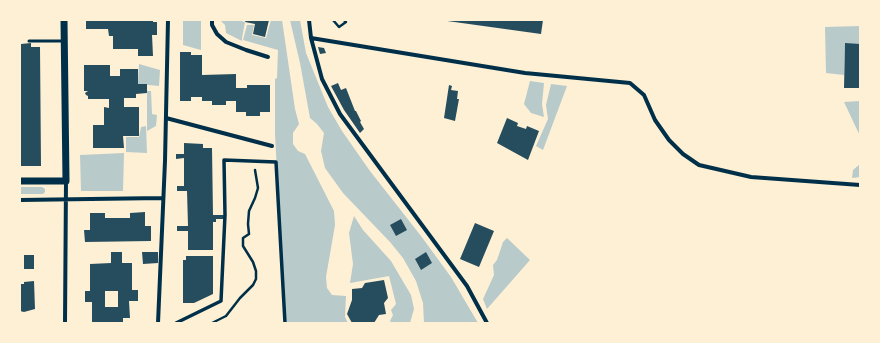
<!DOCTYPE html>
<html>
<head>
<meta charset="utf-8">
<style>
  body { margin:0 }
  #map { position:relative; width:880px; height:343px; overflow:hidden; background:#fdf0d5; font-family:"Crimson Pro",serif }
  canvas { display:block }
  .frame { position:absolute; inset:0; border:21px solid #fdf0d5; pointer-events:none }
</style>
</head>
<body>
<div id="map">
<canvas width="880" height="343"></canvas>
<div class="frame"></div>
</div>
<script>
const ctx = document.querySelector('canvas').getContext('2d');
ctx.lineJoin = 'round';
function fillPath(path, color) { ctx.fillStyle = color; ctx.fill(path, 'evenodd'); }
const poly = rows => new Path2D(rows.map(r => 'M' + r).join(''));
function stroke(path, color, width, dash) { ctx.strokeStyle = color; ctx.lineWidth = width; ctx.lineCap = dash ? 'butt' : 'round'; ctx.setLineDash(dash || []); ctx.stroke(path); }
const green = poly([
  [183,20,201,20,201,50,183,45],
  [220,20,237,20,245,22,242,38,242,41,226,33,225,25],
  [271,20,282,20,295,109,299,124,293,133,293,144,298,151,305,154,334,211,335,225,326,277,327,288,332,295,346,296,345,317,348,323,285,323,275,134,275,79,277,78,278,50,243,40,247,25,254,25,252,35,266,38],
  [290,20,300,20,306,53,328,107,342,131,370,171,421,236,451,277,478,323,424,323,423,303,416,281,403,258,390,242,343,193,325,168,321,151,324,133,317,124,310,118,300,63],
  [860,26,860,44,845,44,844,75,826,73,825,27],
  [139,64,160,70,159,86,138,84],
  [530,81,544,83,542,104,544,117,531,113,524,104],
  [551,84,567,86,543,150,536,146,548,119,546,105],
  [147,91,151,91,152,114,157,115,156,126,147,131],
  [860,101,860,136,844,102],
  [146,126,147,153,126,152,126,137,139,137,141,127],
  [124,153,123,191,81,191,80,155],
  [860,164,860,177,852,178,853,170],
  [20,187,42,187,45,189,45,192,43,194,20,194],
  [354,216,363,230,391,261,411,295,414,309,410,323,392,323,390,321,393,315,391,310,396,304,389,276,350,283,353,264,349,233],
  [507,238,530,260,487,309,483,299,494,275,493,265,497,260,503,242]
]);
const building = poly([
  [86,20,153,20,153,22,157,22,157,35,152,35,153,56,138,56,138,49,113,49,113,36,109,36,108,29,86,29],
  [246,20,269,20,265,37,253,34,255,24,245,22],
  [440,20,543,20,541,34],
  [31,43,31,47,40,47,41,166,20,166,20,47,21,44],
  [845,43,860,44,860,88,844,88],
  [318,47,324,48,326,53,320,54],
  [180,52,191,52,191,55,202,55,202,75,236,74,236,88,247,88,247,85,270,85,270,112,260,112,260,116,246,116,246,112,236,112,236,101,226,101,226,105,212,105,212,101,202,101,202,97,191,97,191,101,180,101],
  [84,65,110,65,110,76,120,76,120,69,138,69,138,84,147,84,147,93,136,94,136,98,124,98,124,107,139,107,139,136,123,136,124,148,93,148,93,125,104,125,104,107,109,108,109,99,88,99,88,96,86,95,85,93,88,91,84,91],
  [338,83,341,90,346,88,355,111,356,111,361,121,360,122,364,129,360,133,344,110,331,86],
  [449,85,452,86,451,90,458,91,457,99,459,99,455,121,444,118],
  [507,118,518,123,517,126,526,129,527,126,539,131,528,160,497,143],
  [184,143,203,144,203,148,212,148,213,215,225,215,225,219,216,219,216,222,213,222,213,250,188,250,188,231,177,231,177,226,188,226,187,191,177,191,177,186,184,186,184,158,176,159,176,154,184,154],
  [145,212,145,226,151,226,151,241,85,242,84,230,90,230,90,213,105,213,105,218,130,218,130,213],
  [401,219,407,230,396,236,390,225],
  [475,223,494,231,479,267,460,259],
  [111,252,122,252,122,263,132,263,132,290,138,290,138,301,129,301,130,318,123,318,123,323,92,323,92,302,85,302,85,291,90,291,90,264,111,263],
  [105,291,118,291,118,307,105,307],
  [142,252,158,252,158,263,143,264],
  [426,252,432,263,421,270,415,259],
  [24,255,34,255,34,269,24,269],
  [186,256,213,256,213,294,194,303,183,303,183,260,186,260],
  [384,280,388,298,384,303,386,314,379,315,374,323,352,323,347,314,352,300,352,289,362,288,365,283],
  [34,281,35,309,24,312,20,311,20,284,24,284,24,282]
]);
const path = poly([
  [333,20,339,27,346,22,344,20],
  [212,323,226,316,240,298,253,285,256,279,256,271,253,262,243,246,243,238,249,234,248,224,249,211,255,198,258,188,255,170]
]);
const service = poly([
  [29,41,64,41]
]);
const pedestrian = poly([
  [176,323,221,301,225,215,224,160,276,162,285,323]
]);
const minor = poly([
  [212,20,212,25,217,34,226,42,246,50,268,57],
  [309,20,311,38,322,79,340,114,467,286,487,323],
  [311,38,525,73,630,83,644,95,655,120,669,140,683,154,699,165,751,177,860,185],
  [166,118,272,146],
  [20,200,162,198],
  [65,323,66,181],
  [158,323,165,161,168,20]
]);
const tertiary = poly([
  [20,181,66,181,64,20]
]);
fillPath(green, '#b9caca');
fillPath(building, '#264d5e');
stroke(path, '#003049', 2.5);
stroke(service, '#003049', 3);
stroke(pedestrian, '#003049', 3.5);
stroke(minor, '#003049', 4);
stroke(tertiary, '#003049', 7);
</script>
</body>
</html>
